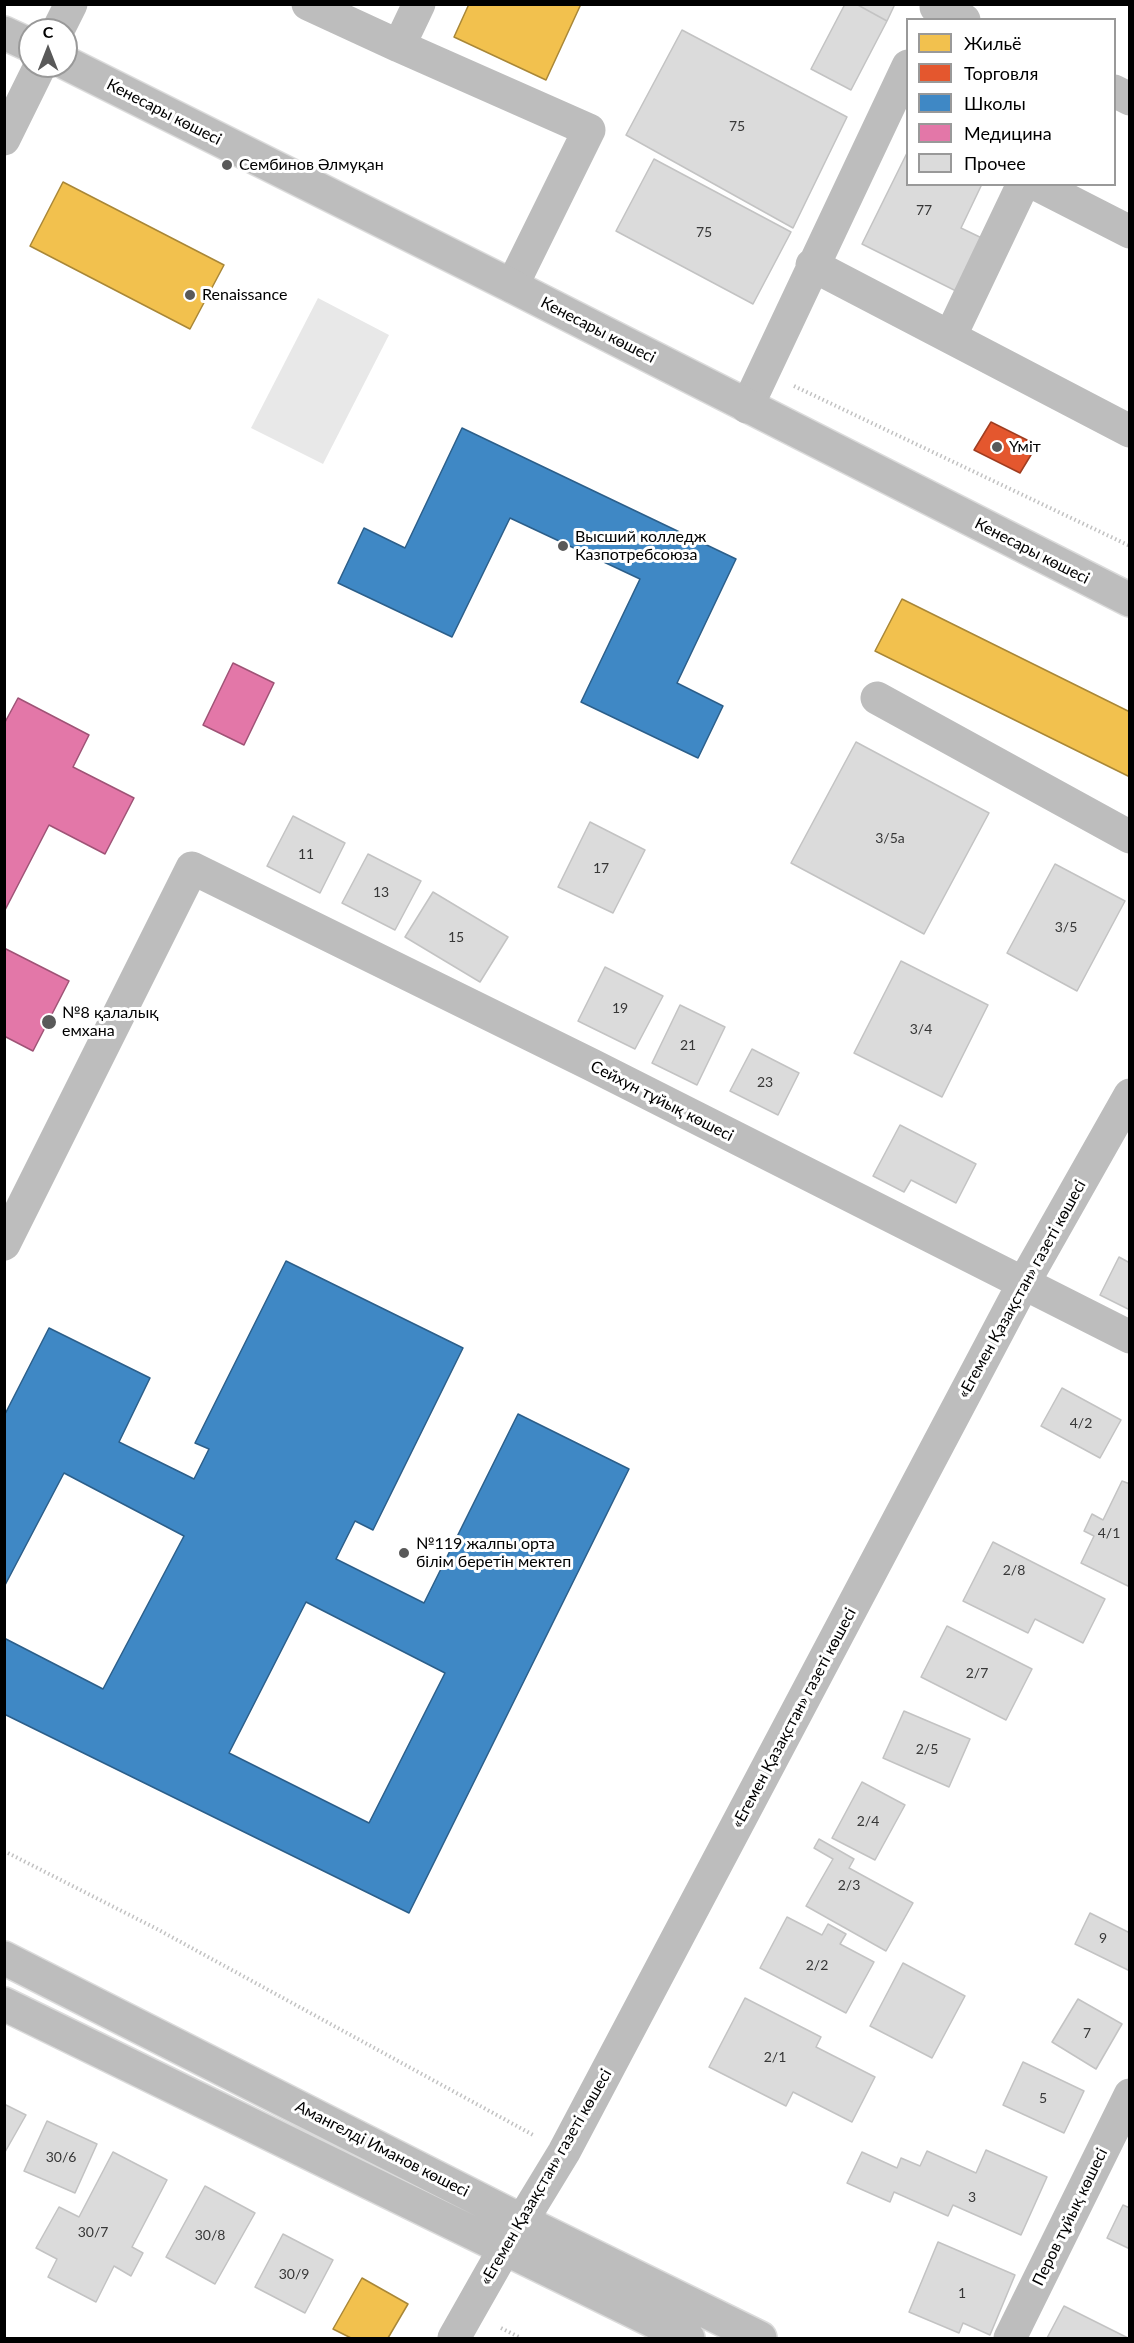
<!DOCTYPE html>
<html>
<head>
<meta charset="utf-8">
<style>
  body { margin:0 }
  #map { position:relative; width:1134px; height:2343px; overflow:hidden; background:#fff; font-family:Lato,sans-serif }
  canvas { display:block }
  .frame { position:absolute; inset:0; border:6px solid #000; pointer-events:none }
  .legend { position:absolute; left:906px; top:18px; width:210px; height:168px; box-sizing:border-box; background:#fff; border:2px solid #999; margin:0; padding:8px 10px; list-style:none; font-size:18px; color:#000 }
  .legend li { display:flex; align-items:center; gap:12px; height:30px }
  .legend b { width:30px; border:2px solid #999 }
  .north { position:absolute; left:18px; top:18px; width:60px; height:60px; box-sizing:border-box; background:#fff; border:2px solid #999; border-radius:50%; rotate:0deg; font-size:16px; font-weight:700; line-height:24px; text-align:center; color:#000 }
  .north::after { content:''; display:block; margin:auto; width:21px; height:27px; background:#595959; clip-path:polygon(50% 0,100% 100%,50% 72%,0 100%) }
</style>
</head>
<body>
<div id="map">
<canvas width="1134" height="2343"></canvas>
<div class="frame"></div>
<ul class="legend">
<li><b style="height:16px;background:#f2c14e"></b>Жильё</li>
<li><b style="height:16px;background:#e4572e"></b>Торговля</li>
<li><b style="height:16px;background:#3f88c5"></b>Школы</li>
<li><b style="height:16px;background:#e377a8"></b>Медицина</li>
<li><b style="height:16px;background:#dbdbdb"></b>Прочее</li>
</ul>
<div class="north">С</div>
</div>
<script>
const ctx = document.querySelector('canvas').getContext('2d');
ctx.lineJoin = 'round';
function fillPath(path, color) { ctx.fillStyle = color; ctx.fill(path, 'evenodd'); }
const poly = rows => new Path2D(rows.map(r => 'M' + r).join(''));
function stroke(path, color, width, dash) { ctx.strokeStyle = color; ctx.lineWidth = width; ctx.lineCap = dash ? 'butt' : 'round'; ctx.setLineDash(dash || []); ctx.stroke(path); }
function label(font, color, halo, rows, align = 'center') {
  ctx.font = font + ' Lato,sans-serif'; ctx.lineWidth = 6; ctx.setLineDash([]); ctx.textBaseline = 'middle'; ctx.strokeStyle = halo; ctx.fillStyle = color; for (const [text, x, y, turn = 0] of rows) {
    ctx.save(); ctx.translate(x, y); ctx.rotate((+turn || 0) * Math.PI / 180); ctx.textAlign = isNaN(turn) ? turn : align; if (halo) ctx.strokeText(text, 0, 0); ctx.fillText(text, 0, 0); ctx.restore();
  }
}
const green = poly([
  [318,298,389,335,323,464,251,428]
]);
const homes = poly([
  [469,4,581,4,546,80,454,37,469,4],
  [63,182,224,265,190,329,30,246,63,182],
  [902,599,1130,712,1130,777,875,651,902,599],
  [362,2278,408,2304,388,2338,351,2338,333,2329,362,2278]
]);
const shops = poly([
  [991,422,1037,445,1020,473,974,450,991,422]
]);
const schools = poly([
  [462,428,736,559,677,683,723,706,698,758,581,702,640,579,510,518,452,637,338,583,364,528,405,548,462,428],
  [286,1261,463,1348,373,1530,355,1521,336,1559,424,1603,518,1414,629,1469,409,1913,4,1714,4,1638,103,1689,184,1536,64,1473,4,1587,4,1416,49,1328,150,1378,119,1442,194,1479,209,1449,195,1443,286,1261],
  [306,1602,445,1673,369,1823,229,1753,306,1602]
]);
const health = poly([
  [233,663,274,683,244,745,203,725,233,663],
  [18,698,89,735,73,767,134,798,105,854,49,825,4,912,4,724,18,698],
  [4,948,69,981,33,1051,4,1036,4,948]
]);
const building = poly([
  [845,4,856,4,887,21,851,90,811,69,845,4],
  [856,4,895,4,887,21,856,4],
  [682,30,847,117,793,228,626,135,682,30],
  [908,151,908,184,982,184,961,228,988,241,962,294,862,244,908,151],
  [654,159,791,232,753,304,616,231,654,159],
  [856,742,989,813,924,934,791,863,856,742],
  [293,816,345,843,320,893,267,866,293,816],
  [590,822,645,850,613,913,558,887,590,822],
  [368,854,421,881,395,930,342,903,368,854],
  [1055,864,1125,901,1077,991,1007,953,1055,864],
  [433,892,508,937,480,982,405,937,433,892],
  [901,961,988,1005,942,1097,854,1053,901,961],
  [605,967,663,996,635,1049,578,1021,605,967],
  [680,1005,725,1027,697,1085,652,1063,680,1005],
  [752,1049,799,1073,778,1115,730,1091,752,1049],
  [900,1125,976,1164,956,1203,911,1180,904,1192,873,1176,900,1125],
  [1119,1257,1130,1263,1130,1310,1100,1295,1119,1257],
  [1062,1388,1121,1420,1100,1458,1041,1426,1062,1388],
  [1122,1481,1130,1484,1130,1587,1081,1563,1094,1536,1084,1531,1092,1514,1103,1520,1122,1481],
  [993,1542,1105,1599,1083,1643,1035,1619,1028,1633,963,1601,993,1542],
  [947,1626,1032,1669,1006,1720,921,1677,947,1626],
  [904,1711,970,1739,949,1787,883,1758,904,1711],
  [862,1782,905,1805,875,1860,832,1838,862,1782],
  [819,1839,854,1859,849,1868,913,1903,886,1951,806,1906,833,1859,814,1848,819,1839],
  [1090,1913,1130,1933,1130,1971,1075,1944,1090,1913],
  [787,1917,822,1935,828,1924,846,1934,840,1944,874,1962,846,2013,760,1968,787,1917],
  [903,1963,965,1996,932,2058,870,2026,903,1963],
  [745,1998,821,2037,816,2047,875,2077,852,2122,793,2092,786,2106,709,2067,745,1998],
  [1078,1999,1122,2024,1096,2069,1052,2042,1078,1999],
  [1023,2062,1084,2091,1064,2133,1003,2105,1023,2062],
  [4,2104,26,2115,5,2152,4,2152,4,2104],
  [47,2121,97,2144,75,2193,24,2171,47,2121],
  [986,2150,1047,2177,1021,2235,953,2205,948,2216,894,2192,890,2202,847,2183,862,2152,897,2168,901,2158,920,2166,927,2151,976,2173,986,2150],
  [113,2152,167,2180,132,2247,143,2253,131,2276,114,2266,96,2302,48,2277,57,2259,36,2248,59,2207,79,2217,113,2152],
  [205,2186,255,2213,215,2284,166,2257,205,2186],
  [1123,2205,1130,2208,1130,2249,1107,2238,1123,2205],
  [283,2234,333,2260,305,2313,255,2287,283,2234],
  [938,2242,1015,2275,990,2335,963,2323,959,2333,909,2312,938,2242],
  [1064,2306,1128,2338,1047,2338,1064,2306]
]);
const path = poly([
  [794,386,1130,546],
  [4,1851,157,1929,535,2136],
  [501,2328,521,2338]
]);
const minor = poly([
  [308,4,399,46],
  [419,4,399,46,589,130,512,286],
  [936,7,964,20],
  [58,30,71,4],
  [1114,91,1130,99],
  [4,139,40,66],
  [1036,184,1130,232],
  [812,265,1130,431],
  [950,337,1023,184],
  [747,407,908,66],
  [877,698,1130,837],
  [4,1244,192,868,592,1065,1130,1337],
  [522,2221,564,2152,1023,1284,1130,1095],
  [454,2338,505,2248],
  [1010,2338,1130,2095]
]);
const major = poly([
  [4,33,30,45],
  [66,63,512,286,1130,600],
  [4,1958,522,2221,760,2338],
  [4,2004,688,2338]
]);
const markers = [
  [227,165,6,"#595959"],
  [190,295,6,"#595959"],
  [997,447,6,"#595959"],
  [563,546,6,"#595959"],
  [49,1022,8,"#595959"],
  [404,1553,6,"#595959"]
];
const numberNames = [
  ["75",737,126],
  ["77",924,210],
  ["75",704,232],
  ["3/5а",890,838],
  ["11",306,854],
  ["17",601,868],
  ["13",381,892],
  ["3/5",1066,927],
  ["15",456,937],
  ["19",620,1008],
  ["3/4",921,1029],
  ["21",688,1045],
  ["23",765,1082],
  ["4/2",1081,1423],
  ["4/1",1109,1533],
  ["2/8",1014,1570],
  ["2/7",977,1673],
  ["2/5",927,1749],
  ["2/4",868,1821],
  ["2/3",849,1885],
  ["9",1103,1938],
  ["2/2",817,1965],
  ["7",1087,2033],
  ["2/1",775,2057],
  ["5",1043,2098],
  ["30/6",61,2157],
  ["3",972,2197],
  ["30/7",93,2232],
  ["30/8",210,2235],
  ["30/9",294,2274],
  ["1",962,2293]
];
const streetNames = [
  ["Кенесары көшесі",164,112,27],
  ["Кенесары көшесі",598,330,27],
  ["Кенесары көшесі",1032,551,27],
  ["Сейхун тұйық көшесі",662,1101,27],
  ["«Егемен Қазақстан» газеті көшесі",1022,1289,-61],
  ["«Егемен Қазақстан» газеті көшесі",794,1718,-62],
  ["Амангелді Иманов көшесі",382,2149,27],
  ["«Егемен Қазақстан» газеті көшесі",546,2177,-60],
  ["Перов тұйық көшесі",1070,2217,-64]
];
const poiNames = [
  ["Сембинов Әлмуқан",239,165],
  ["Renaissance",202,295],
  ["Үміт",1009,447],
  ["Высший колледж",575,537],
  ["Казпотребсоюза",575,555],
  ["№8 қалалық",62,1013],
  ["емхана",62,1031],
  ["№119 жалпы орта",416,1544],
  ["білім беретін мектеп",416,1562]
];
fillPath(green, '#e8e8e8');
fillPath(homes, '#f2c14e');
stroke(homes, '#a98737', 1.5);
fillPath(shops, '#e4572e');
stroke(shops, '#a03d20', 1.5);
fillPath(schools, '#3f88c5');
stroke(schools, '#2c5f8a', 1.5);
fillPath(health, '#e377a8');
stroke(health, '#9f5376', 1.5);
fillPath(building, '#dbdbdb');
stroke(building, '#c3c3c3', 1.5);
stroke(major, '#dbdbdb', 36);
stroke(path, '#c2c2c2', 4, [1.5, 3]);
stroke(minor, '#bdbdbd', 33);
stroke(major, '#bdbdbd', 33);
for (const [x, y, r, color] of markers) { const dot = new Path2D(); dot.arc(x, y, r, 0, 2 * Math.PI); ctx.fillStyle = color; ctx.fill(dot); stroke(dot, '#fff', 2); }
label('14px', '#373737', null, numberNames);
label('16px', '#000', '#fff', streetNames);
label('16px', '#000', '#fff', poiNames, 'left');
</script>
</body>
</html>
